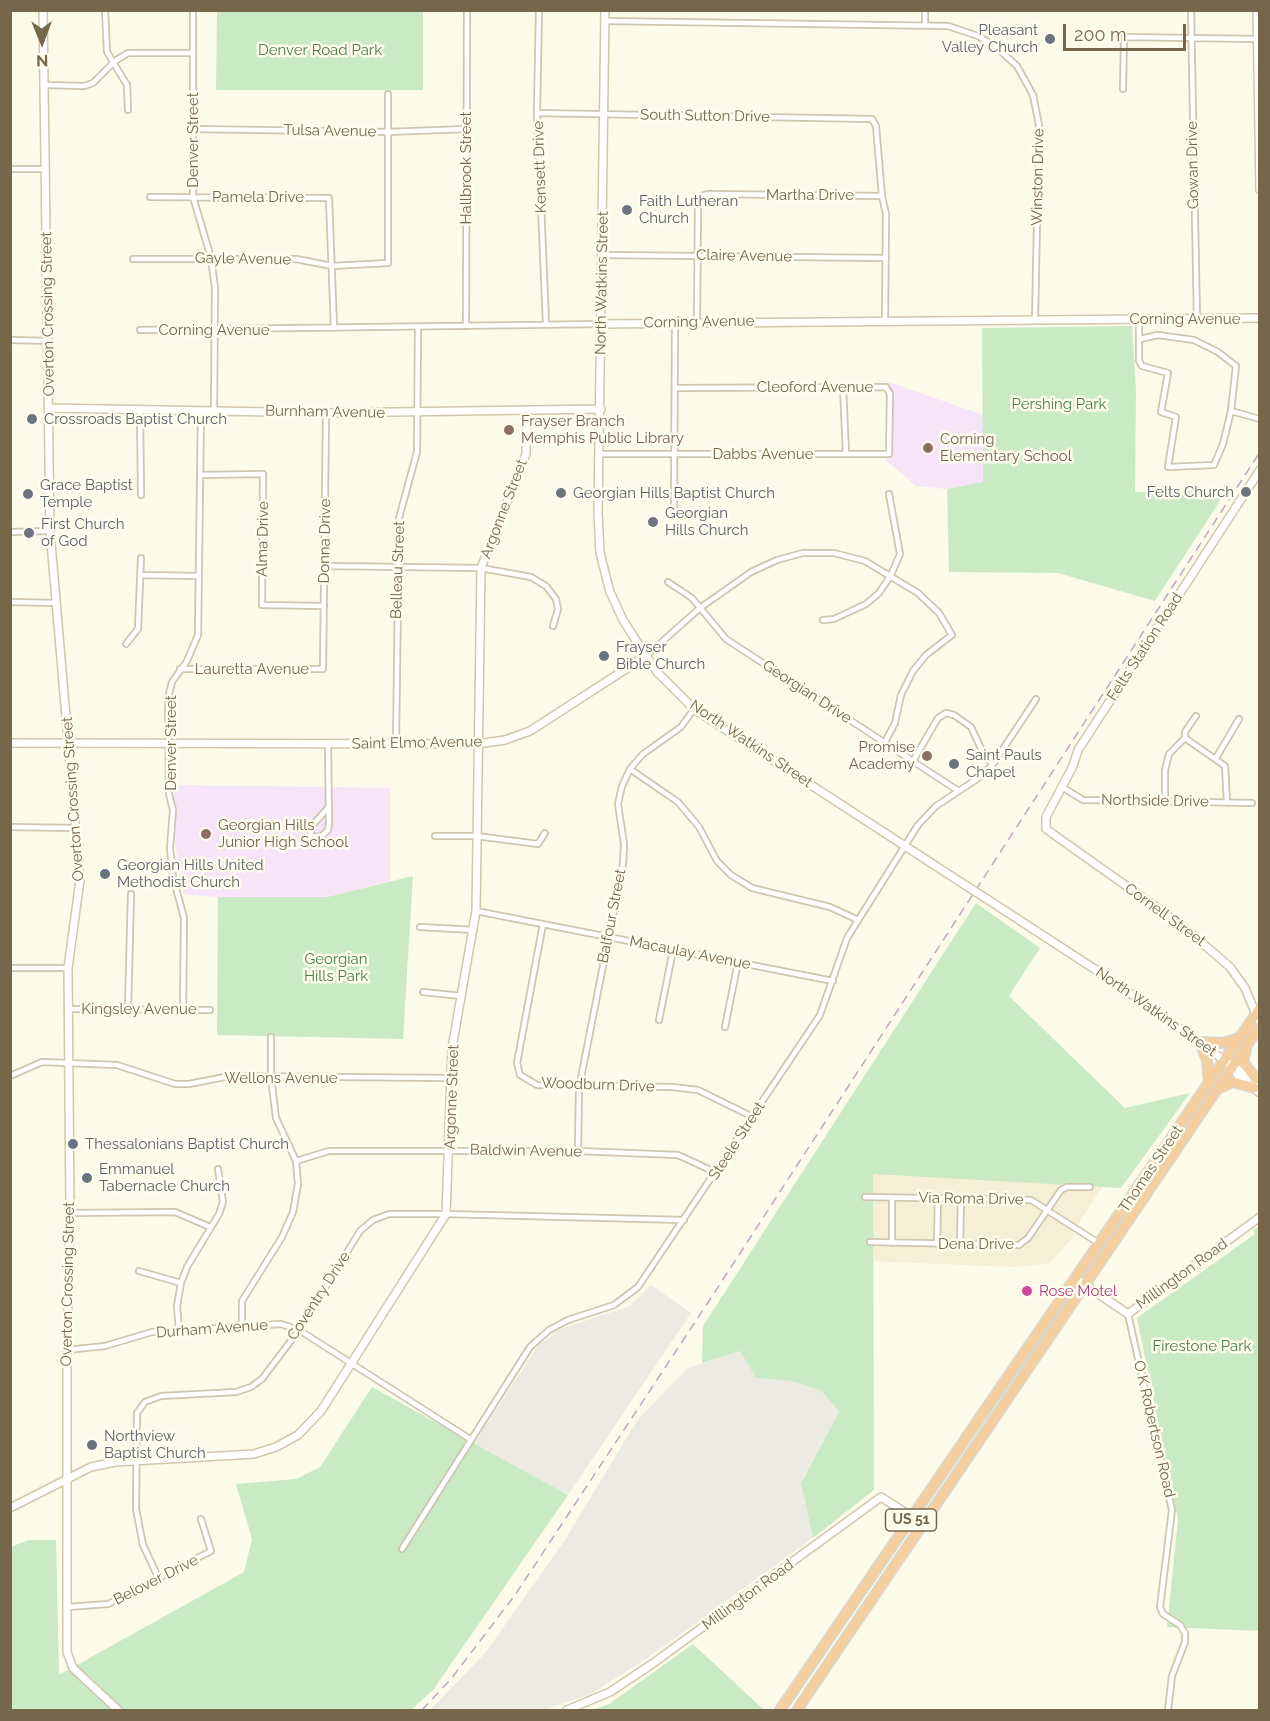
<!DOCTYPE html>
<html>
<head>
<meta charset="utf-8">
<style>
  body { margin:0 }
  #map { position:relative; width:1270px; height:1721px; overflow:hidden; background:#fcfae8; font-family:Raleway,sans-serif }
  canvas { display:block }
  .frame { position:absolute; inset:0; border:12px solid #76674c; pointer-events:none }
  .north { position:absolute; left:12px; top:12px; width:60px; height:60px; -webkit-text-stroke:4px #fffdee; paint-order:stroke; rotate:179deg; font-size:16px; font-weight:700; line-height:24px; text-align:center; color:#76674c }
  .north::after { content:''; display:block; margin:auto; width:21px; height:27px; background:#76674c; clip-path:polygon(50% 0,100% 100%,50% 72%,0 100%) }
  .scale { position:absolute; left:1063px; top:24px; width:123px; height:27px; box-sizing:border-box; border:3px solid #76674c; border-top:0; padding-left:8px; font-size:18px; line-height:21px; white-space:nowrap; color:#76674c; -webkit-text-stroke:4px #fffdee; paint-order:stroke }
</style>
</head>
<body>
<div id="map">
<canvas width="1270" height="1721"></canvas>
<div class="frame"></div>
<div class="north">N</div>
<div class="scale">200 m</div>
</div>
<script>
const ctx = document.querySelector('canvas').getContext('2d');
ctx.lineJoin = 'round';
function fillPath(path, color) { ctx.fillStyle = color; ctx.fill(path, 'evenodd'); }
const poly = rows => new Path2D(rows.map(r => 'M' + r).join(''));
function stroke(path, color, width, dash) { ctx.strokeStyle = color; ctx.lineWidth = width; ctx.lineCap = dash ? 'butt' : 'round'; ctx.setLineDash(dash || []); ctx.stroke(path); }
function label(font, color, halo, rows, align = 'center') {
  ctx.font = font + ' Raleway,sans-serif'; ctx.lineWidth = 5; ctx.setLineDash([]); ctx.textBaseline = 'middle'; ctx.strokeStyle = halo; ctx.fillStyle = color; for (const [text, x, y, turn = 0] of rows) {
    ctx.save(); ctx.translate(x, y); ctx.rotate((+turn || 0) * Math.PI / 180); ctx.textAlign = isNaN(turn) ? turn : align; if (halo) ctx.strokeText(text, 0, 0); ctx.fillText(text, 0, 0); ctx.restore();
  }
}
const residential = poly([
  [862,1172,1105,1183,1072,1233,1075,1235,1050,1263,1014,1267,867,1261]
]);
const industrial = poly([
  [651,1285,691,1313,568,1495,474,1443,538,1346,560,1329,630,1306],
  [740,1351,756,1378,792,1381,822,1391,839,1412,801,1482,813,1538,649,1657,591,1694,543,1710,430,1710,486,1652,565,1540,638,1419,688,1368]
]);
const education = poly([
  [889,382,983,415,983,483,947,489,916,486,886,460],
  [174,785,390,788,390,881,327,897,218,897,184,894,175,844]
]);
const green = poly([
  [217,11,423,11,423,90,216,90],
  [1132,326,1136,391,1135,492,1227,490,1155,601,1058,573,949,572,947,489,983,482,982,328],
  [413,876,403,1039,217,1035,218,897,327,897],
  [976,903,1040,948,1009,996,1125,1108,1190,1093,1121,1188,873,1174,874,1490,813,1538,801,1483,839,1412,822,1391,792,1381,756,1378,740,1351,702,1363,703,1326],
  [1259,1226,1259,1631,1167,1627,1178,1519,1137,1318,1255,1234,1253,1231],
  [372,1387,568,1495,433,1690,411,1710,11,1710,10,1547,29,1540,56,1540,59,1675,244,1572,252,1539,236,1484,296,1479,320,1467],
  [693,1644,764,1710,592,1710,609,1704]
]);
const street = poly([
  [105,10,107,52,127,85,128,110],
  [193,10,193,197,211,258,215,288,214,411],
  [539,10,537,113,546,323],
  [1191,10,1197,319],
  [605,21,948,26,978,36,996,47,1017,66,1033,95,1039,125,1035,320],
  [925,24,925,10],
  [45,85,84,86,93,83,115,61,128,53,193,53],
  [1123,89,1124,37,1257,39],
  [537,113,872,119,876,126,882,196,886,214,885,321],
  [193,129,388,132,466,129],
  [10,169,45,169],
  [150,197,329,198,334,328],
  [603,255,886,258],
  [133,259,296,259,332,266,388,263,388,94],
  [1139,320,1139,361,1142,366,1168,373,1161,412,1176,417,1168,467,1214,465,1223,444,1231,411,1236,366,1218,352,1194,340,1158,335,1140,339],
  [697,321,698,206,701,196,708,194,882,196],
  [466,326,467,10],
  [140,330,602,324],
  [10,340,49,341],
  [843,387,846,454],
  [140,409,141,495],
  [1231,411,1260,419],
  [601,454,889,454,890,394,886,387,676,388],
  [200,475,263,474,262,605,324,606],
  [674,514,675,323],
  [10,532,50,531],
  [325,566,481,568,531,577,546,586,556,599,558,609,553,626],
  [141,575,198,576],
  [668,582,692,598,726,639,957,790],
  [10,602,56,603],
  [823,620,834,619,866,604,879,593,891,575,900,554,889,494],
  [126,644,138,629,141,558],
  [646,656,700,608,751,572,777,560,803,553,834,553,865,561,918,593,939,613,952,635,926,655,913,671,901,695,895,723,885,742],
  [180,669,323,669,326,413],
  [1185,738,1225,766,1227,802],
  [396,743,399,518,417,452,418,327],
  [328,744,329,823,328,830,321,837,311,836,310,828,328,808],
  [1216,758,1239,719],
  [913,761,938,718,946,713,954,715,971,727,985,757,993,764],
  [630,769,678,802,699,827,717,861,731,875,752,888,830,907,858,920],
  [1062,787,1083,800,1252,803],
  [1165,800,1165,770,1169,754,1185,738,1185,732,1196,716],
  [10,827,76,828],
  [435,836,476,836,538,844,545,833],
  [476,911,833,981],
  [543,924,517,1063,520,1075,537,1085,672,1087,698,1090,753,1117],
  [420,927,474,930],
  [10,968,68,968],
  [423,992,462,996],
  [68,1009,210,1010],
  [128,1009,131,894],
  [183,1009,184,918,173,877,170,848,173,810,169,794,168,698,172,682,187,661,198,635,201,410],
  [659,1020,673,950],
  [725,1027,738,962],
  [10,1076,42,1062,117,1065,175,1084,189,1084,230,1076,450,1078],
  [578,1151,579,1088,623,864,624,844,618,804,622,786,630,769,643,754,681,727,694,709],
  [296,1161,329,1151,578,1151,678,1155,717,1173],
  [865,1197,1031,1200,1100,1244],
  [70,1213,175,1212,210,1227],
  [870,1242,1019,1245,1028,1238,1061,1190,1067,1187,1090,1187],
  [892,1243,892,1198],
  [960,1243,961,1199],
  [937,1244,938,1198],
  [139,1271,181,1283],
  [1128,1314,1172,1510,1160,1607,1163,1614,1180,1625,1185,1633,1185,1642,1172,1676,1168,1710],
  [242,1326,242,1301,282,1237,293,1212,298,1184,296,1161,276,1118,271,1077,271,1037],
  [179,1330,177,1306,181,1283,187,1267,219,1214,223,1202,218,1169],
  [67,1350,105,1346,152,1332,281,1324,299,1330,470,1439],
  [402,1549,530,1347,549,1330,568,1320,614,1305,638,1287,820,1015,847,938,918,825,936,806,980,777,993,764,1036,699],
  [159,1579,143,1545,136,1509,137,1413,145,1402,161,1396,236,1392,251,1387,262,1379,299,1330,360,1231,373,1220,389,1214,446,1214,684,1220],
  [67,1607,108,1604,211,1551,201,1519]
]);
const secondary = poly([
  [43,10,50,531,80,880,68,968,70,1213,67,1350,67,1652,73,1668,118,1710],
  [605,10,598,513,600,553,610,592,623,620,646,656,657,672,694,709,965,885],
  [1257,10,1260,190],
  [602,324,1260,318],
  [49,408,326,413,601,409],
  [1260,470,1078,750,1073,766,1046,817,1046,829,1180,924,1230,967,1245,988,1260,1024],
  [10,743,477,744,505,740,530,731,646,656],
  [987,899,1116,983,1232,1066,1260,1082],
  [1232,1066,1239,1077,1260,1093],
  [1075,1278,1128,1314,1260,1217],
  [10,1508,91,1467,115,1462,254,1454,276,1447,298,1435,321,1411,446,1214,452,1048,476,911,481,568,526,454,527,411],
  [567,1710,610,1692,652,1664,881,1497,923,1524]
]);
const highway = poly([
  [1246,1050,1243,1062,1256,1079],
  [1209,1082,1207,1061,1200,1042,1224,1043,1239,1038],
  [1219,1088,1233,1082,1254,1088],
  [780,1710,1260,1008],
  [797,1710,1260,1026]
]);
const rail = poly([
  [422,1710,451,1679,515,1595,709,1301,1260,452]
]);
const secondaryBridge = poly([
  [965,885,987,899]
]);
const markers = [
  [1050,39,6,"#6b7280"],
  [627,210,6,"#6b7280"],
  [32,419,6,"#6b7280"],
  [509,430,6,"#8d6e63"],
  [928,448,6,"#8d6e63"],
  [1246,492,6,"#6b7280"],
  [561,493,6,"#6b7280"],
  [28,494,6,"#6b7280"],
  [653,522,6,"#6b7280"],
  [29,533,6,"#6b7280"],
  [604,656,6,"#6b7280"],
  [927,756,6,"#8d6e63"],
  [954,764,6,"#6b7280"],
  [206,834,6,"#8d6e63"],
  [105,874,6,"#6b7280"],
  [73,1144,6,"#6b7280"],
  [87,1178,6,"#6b7280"],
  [1027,1291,6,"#d1479c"],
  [92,1445,6,"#6b7280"]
];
const shields = [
  [911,1520,51]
];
const shieldNames = [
  ["US 51",911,1520]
];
const worshipNames = [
  ["Pleasant",1038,30,"right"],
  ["Valley Church",1038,47,"right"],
  ["Faith Lutheran",639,201],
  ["Church",639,218],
  ["Crossroads Baptist Church",44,419],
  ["Grace Baptist",40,485],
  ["Temple",40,502],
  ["Felts Church",1234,492,"right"],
  ["Georgian Hills Baptist Church",573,493],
  ["Georgian",665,513],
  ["Hills Church",665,530],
  ["First Church",41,524],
  ["of God",41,541],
  ["Frayser",616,647],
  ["Bible Church",616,664],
  ["Saint Pauls",966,755],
  ["Chapel",966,772],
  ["Georgian Hills United",117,865],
  ["Methodist Church",117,882],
  ["Thessalonians Baptist Church",85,1144],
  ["Emmanuel",99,1169],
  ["Tabernacle Church",99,1186],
  ["Northview",104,1436],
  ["Baptist Church",104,1453]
];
const parkNames = [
  ["Denver Road Park",320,50],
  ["Pershing Park",1059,404],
  ["Georgian",336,959],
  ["Hills Park",336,976],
  ["Firestone Park",1202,1346]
];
const streetNames = [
  ["South Sutton Drive",705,116,1],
  ["Tulsa Avenue",330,131,1],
  ["Denver Street",193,140,-90],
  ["Gowan Drive",1193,165,-91],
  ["Kensett Drive",540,167,-92],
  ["Hallbrook Street",466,168,-90],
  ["Winston Drive",1038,177,-89],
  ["Martha Drive",810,195],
  ["Pamela Drive",258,197],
  ["Claire Avenue",744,256,1],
  ["Gayle Avenue",243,259,1],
  ["North Watkins Street",602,283,-89],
  ["Overton Crossing Street",48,314,-91],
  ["Corning Avenue",1185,319],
  ["Corning Avenue",699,322,-1],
  ["Corning Avenue",214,330],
  ["Cleoford Avenue",815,387],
  ["Burnham Avenue",325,412,1],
  ["Dabbs Avenue",763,454],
  ["Argonne Street",504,509,-69],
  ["Alma Drive",263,539,-89],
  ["Donna Drive",325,541,-89],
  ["Belleau Street",398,570,-88],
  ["Felts Station Road",1145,647,-57],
  ["Lauretta Avenue",252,669],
  ["Georgian Drive",807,692,33],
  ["Denver Street",171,743,-90],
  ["Saint Elmo Avenue",417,743,-1],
  ["North Watkins Street",751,744,34],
  ["Overton Crossing Street",73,799,-94],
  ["Northside Drive",1155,801,1],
  ["Cornell Street",1165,915,36],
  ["Balfour Street",612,916,-79],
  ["Macaulay Avenue",690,953,11],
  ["Kingsley Avenue",139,1009],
  ["North Watkins Street",1156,1012,35],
  ["Wellons Avenue",281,1078],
  ["Woodburn Drive",598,1085,2],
  ["Argonne Street",452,1097,-88],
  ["Steele Street",737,1141,-57],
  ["Baldwin Avenue",526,1151,1],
  ["Thomas Street",1151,1169,-56],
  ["Via Roma Drive",971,1199,1],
  ["Dena Drive",976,1244],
  ["Millington Road",1182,1274,-36],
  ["Overton Crossing Street",68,1284,-89],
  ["Coventry Drive",319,1296,-57],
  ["Durham Avenue",212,1329,-4],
  ["O K Robertson Road",1154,1429,77],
  ["Belover Drive",156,1580,-27],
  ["Millington Road",748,1595,-36]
];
const educationNames = [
  ["Frayser Branch",521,421],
  ["Memphis Public Library",521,438],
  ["Corning",940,439],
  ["Elementary School",940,456],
  ["Promise",915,747,"right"],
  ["Academy",915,764,"right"],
  ["Georgian Hills",218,825],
  ["Junior High School",218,842]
];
const hotelNames = [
  ["Rose Motel",1039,1291]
];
fillPath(residential, '#f4efd6');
fillPath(industrial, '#edeae1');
fillPath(education, '#f7e4f9');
fillPath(green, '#caeac6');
stroke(street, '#cec6ae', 8);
stroke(secondary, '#d1c7ab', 10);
stroke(highway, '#dbd7d0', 12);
stroke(street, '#fff', 4.5);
stroke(secondary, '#fff', 7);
stroke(highway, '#f5cfa0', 9);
stroke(rail, '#c1a5c6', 1.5, [9, 6]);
stroke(secondaryBridge, '#d1c7ab', 10, []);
stroke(secondaryBridge, '#fff', 7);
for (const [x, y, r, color] of markers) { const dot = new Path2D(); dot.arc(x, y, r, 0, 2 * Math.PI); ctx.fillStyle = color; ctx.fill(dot); stroke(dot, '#fffdee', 2); }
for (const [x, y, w] of shields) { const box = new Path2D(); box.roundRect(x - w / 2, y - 11, w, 22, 4.5); ctx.fillStyle = '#fffdee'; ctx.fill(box); stroke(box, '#76674c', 1.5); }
label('bold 14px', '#76674c', null, shieldNames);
label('15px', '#5b616d', '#fffdee', worshipNames, 'left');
label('15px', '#468147', '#fffdee', parkNames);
label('15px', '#76674c', '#fffdee', streetNames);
label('15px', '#785e54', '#fffdee', educationNames, 'left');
label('15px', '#b23c85', '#fffdee', hotelNames, 'left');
</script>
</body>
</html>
